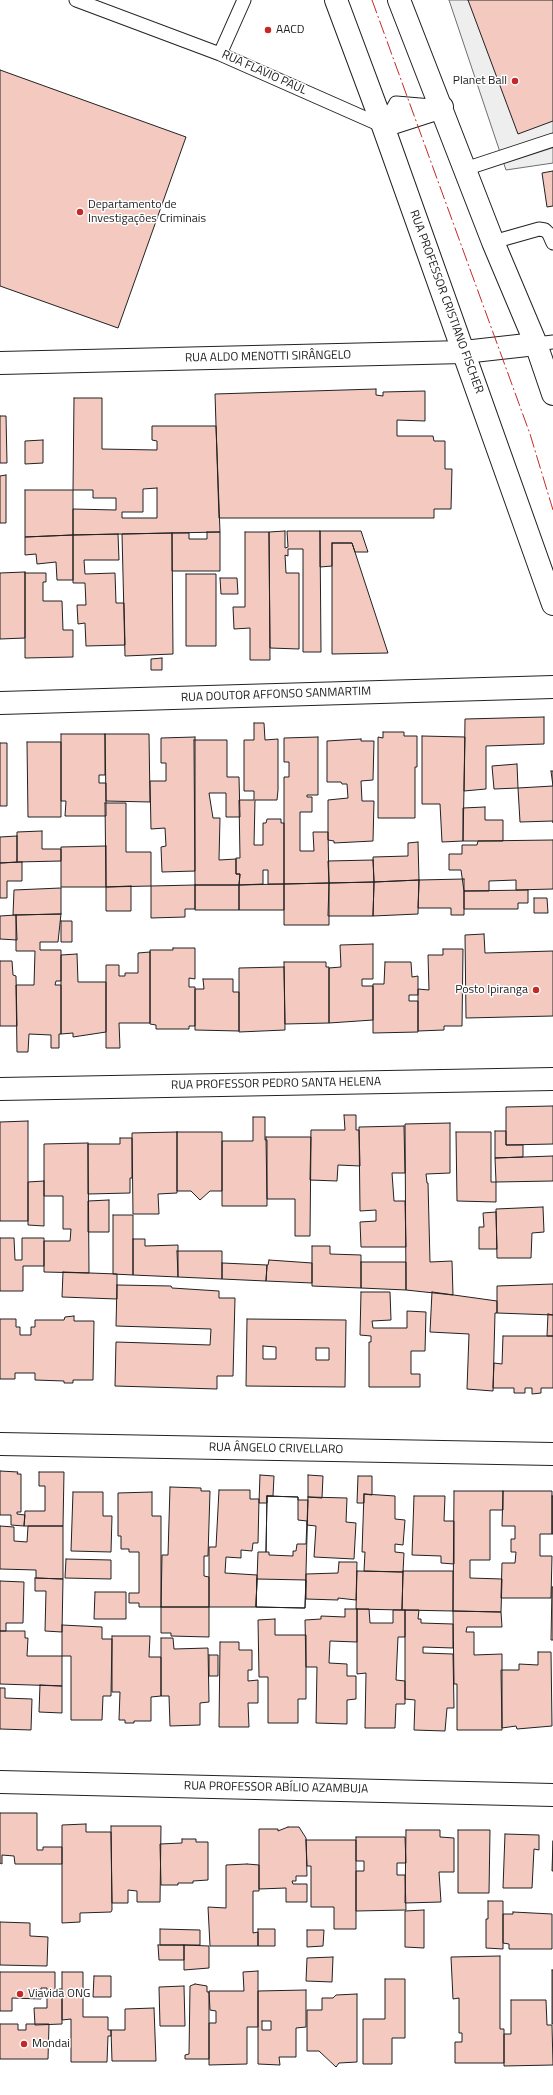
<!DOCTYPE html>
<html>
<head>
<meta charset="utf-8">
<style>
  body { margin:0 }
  canvas { display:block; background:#fff }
</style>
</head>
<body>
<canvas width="553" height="2095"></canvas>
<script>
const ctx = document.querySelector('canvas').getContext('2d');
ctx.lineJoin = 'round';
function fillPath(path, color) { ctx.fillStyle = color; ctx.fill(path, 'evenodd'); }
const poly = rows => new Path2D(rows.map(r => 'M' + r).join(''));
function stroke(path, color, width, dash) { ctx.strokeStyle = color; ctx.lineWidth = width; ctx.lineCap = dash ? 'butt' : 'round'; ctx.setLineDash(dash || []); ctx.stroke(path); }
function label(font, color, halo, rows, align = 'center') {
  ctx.font = font + ' "Titillium Web",sans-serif'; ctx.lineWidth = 3; ctx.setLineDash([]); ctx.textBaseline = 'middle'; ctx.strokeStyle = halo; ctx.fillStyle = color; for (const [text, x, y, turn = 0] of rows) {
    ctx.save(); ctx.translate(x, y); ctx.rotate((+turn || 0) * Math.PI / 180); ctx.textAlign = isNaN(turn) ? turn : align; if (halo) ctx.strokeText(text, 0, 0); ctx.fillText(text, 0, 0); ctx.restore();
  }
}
const green = poly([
  [449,0,553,0,553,163,506,170,449,0]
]);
const building = poly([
  [468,0,553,0,553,121,518,134,468,0],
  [0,70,186,137,118,328,0,286,0,70],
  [553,171,553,206,547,207,542,173,553,171],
  [376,389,376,395,383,396,383,392,425,391,425,421,397,420,397,436,433,436,434,441,445,441,445,469,452,469,451,509,434,509,434,518,219,518,215,394,376,389],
  [74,398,102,398,102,449,157,450,157,441,152,440,152,426,216,426,220,532,73,535,73,509,116,510,116,498,93,498,93,490,73,490,74,398],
  [157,488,157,518,122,518,122,512,143,512,143,489,157,488],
  [0,416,6,416,7,463,0,463,0,416],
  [43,440,43,463,25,464,25,441,43,440],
  [6,475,6,523,0,523,0,476,6,475],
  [25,490,73,490,73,535,25,537,25,490],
  [285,531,285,548,288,547,287,531,320,531,321,652,303,652,303,549,288,549,288,556,285,555,286,573,299,573,299,649,270,648,269,532,285,531],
  [320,531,361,531,368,552,355,552,352,543,332,543,332,566,320,567,320,531],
  [207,532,220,532,220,571,172,571,172,533,189,533,189,539,207,539,207,532],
  [245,532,269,532,270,660,250,660,250,628,234,629,233,607,245,607,245,532],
  [172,533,173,654,125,656,122,534,172,533],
  [118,534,119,560,84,560,85,574,115,573,116,603,124,603,125,645,86,646,85,623,78,624,77,605,86,605,85,583,73,583,73,535,118,534],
  [73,535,73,580,57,580,56,562,37,564,36,554,25,555,25,537,73,535],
  [332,543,352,543,388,653,332,654,332,543],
  [25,572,25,638,0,639,0,573,25,572],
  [25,573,46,573,46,582,43,582,43,601,62,601,63,630,73,630,73,657,25,658,25,573],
  [186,574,216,574,216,646,186,646,186,574],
  [220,578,237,578,238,594,221,594,220,578],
  [162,658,162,670,151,670,151,659,162,658],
  [544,717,544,744,486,746,486,789,464,791,465,719,544,717],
  [254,723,264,723,265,740,278,739,278,790,277,800,255,800,254,845,263,845,263,823,266,823,267,819,281,819,281,823,284,823,284,884,268,884,268,870,263,870,263,884,239,885,240,874,236,874,236,858,240,858,239,800,254,800,254,791,244,791,244,740,254,740,254,723],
  [383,732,404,732,404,736,417,736,417,767,415,767,415,818,378,818,378,737,383,738,383,732],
  [61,734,105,734,105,775,99,775,99,783,106,783,106,816,65,816,66,801,61,801,61,734],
  [105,734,149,734,150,802,106,801,105,734],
  [422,736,465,737,463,841,442,842,440,804,422,804,422,736],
  [195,737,195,871,162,872,161,847,166,846,165,828,151,829,150,781,166,781,166,763,161,763,161,738,195,737],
  [318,737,318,795,307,795,307,797,312,797,312,812,300,812,300,851,314,851,313,832,328,832,329,883,284,884,284,777,289,777,289,762,284,762,284,738,318,737],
  [361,739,361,741,374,741,373,780,361,781,362,801,374,801,373,841,334,843,334,841,328,840,328,800,348,798,347,784,342,784,341,782,327,782,327,741,361,739],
  [194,740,227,740,227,777,239,777,240,817,226,817,226,793,209,793,213,818,220,818,219,860,236,859,236,874,240,874,239,885,195,885,194,740],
  [27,742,61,742,61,817,28,817,27,742],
  [0,743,7,743,7,806,0,806,0,743],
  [517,764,518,788,494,789,492,766,517,764],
  [551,771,553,771,553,786,551,771],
  [553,786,553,823,553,821,520,822,518,788,553,786],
  [105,803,126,803,126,852,151,852,151,886,106,887,105,803],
  [485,807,485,820,503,820,503,841,463,841,463,808,485,807],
  [42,831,42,849,61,849,61,861,17,862,17,832,42,831],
  [17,836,17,862,0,863,0,837,17,836],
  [553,840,553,889,516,890,516,880,489,881,489,891,464,891,461,870,449,870,449,854,462,854,462,845,477,845,478,841,553,840],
  [418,842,419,880,374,882,373,857,408,856,408,843,418,842],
  [106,846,106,887,61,887,61,847,106,846],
  [373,860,374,882,329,883,328,861,373,860],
  [22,862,22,881,7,881,7,898,0,898,0,863,22,862],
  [464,879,464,915,451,915,451,908,418,908,419,880,464,879],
  [419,880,418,914,373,916,374,882,419,880],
  [374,882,373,916,328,916,329,883,374,882],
  [329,883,329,925,284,925,284,884,329,883],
  [284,884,284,910,239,910,239,885,284,884],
  [195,885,239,885,239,910,195,910,195,885],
  [195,885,195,909,185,909,185,917,151,918,151,886,195,885],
  [131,886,131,911,106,911,106,887,131,886],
  [61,888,61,914,13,915,14,890,61,888],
  [528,890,528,903,518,903,518,909,464,909,464,891,528,890],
  [534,898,547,898,548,913,534,913,534,898],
  [61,914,58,942,40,942,40,950,61,950,61,981,56,981,55,985,61,985,61,1034,59,1034,59,1048,51,1048,51,1035,29,1034,28,1052,17,1052,16,985,34,985,35,951,16,951,16,915,61,914],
  [16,915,17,940,0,939,0,916,16,915],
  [61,921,72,921,72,942,61,942,61,921],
  [484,934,485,953,553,951,553,1016,466,1018,465,935,484,934],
  [373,944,373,979,362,979,362,986,373,986,373,1020,329,1023,329,968,341,967,340,945,373,944],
  [173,948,195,948,195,979,189,978,189,987,195,987,195,1026,189,1026,189,1029,156,1029,156,1025,150,1024,150,950,173,950,173,948],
  [443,949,463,949,462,1026,444,1026,444,1030,418,1031,418,989,429,990,428,955,443,955,443,949],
  [150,952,150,1023,119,1023,120,1048,106,1048,106,965,119,965,119,976,125,976,125,973,138,973,138,953,150,952],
  [77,954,78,982,106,982,106,1032,73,1037,73,1033,61,1034,61,955,77,954],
  [0,961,12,961,13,975,16,976,17,1026,0,1026,0,961],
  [284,962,326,962,326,967,329,967,329,1023,285,1024,284,962],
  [385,962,411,962,412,977,418,976,418,995,409,995,409,1001,418,1001,418,1032,373,1033,373,984,384,984,385,962],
  [284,967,285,1030,239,1032,239,968,284,967],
  [203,979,233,979,233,992,239,992,239,1031,195,1030,195,989,204,989,203,979],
  [553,1106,553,1144,506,1145,506,1107,553,1106],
  [344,1115,356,1115,356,1130,359,1130,360,1166,338,1165,337,1181,310,1180,311,1130,345,1130,344,1115],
  [253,1117,265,1117,265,1140,267,1140,267,1206,222,1206,222,1141,253,1141,253,1117],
  [28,1121,28,1221,0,1221,0,1122,28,1121],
  [450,1123,450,1173,426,1174,427,1183,428,1183,430,1262,452,1261,453,1295,406,1290,405,1124,450,1123],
  [404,1126,405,1173,392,1173,394,1201,405,1201,406,1247,361,1247,360,1222,376,1221,376,1210,360,1211,359,1127,404,1126],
  [495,1131,506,1131,506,1145,523,1145,523,1157,495,1158,495,1131],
  [177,1132,222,1132,222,1191,210,1191,200,1200,191,1191,177,1191,177,1132],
  [177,1132,177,1193,158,1194,159,1214,133,1214,132,1133,177,1132],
  [456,1132,491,1132,491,1182,496,1182,496,1202,457,1201,456,1132],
  [266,1137,311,1137,310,1236,295,1236,295,1199,267,1199,266,1137],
  [120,1138,132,1138,132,1178,130,1178,130,1193,88,1194,88,1144,120,1144,120,1138],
  [88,1143,89,1273,44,1272,44,1241,70,1241,71,1229,63,1229,63,1196,44,1196,44,1144,88,1143],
  [553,1156,553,1181,496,1182,495,1158,553,1156],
  [44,1181,44,1226,28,1225,28,1182,44,1181],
  [109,1200,109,1232,88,1232,88,1201,109,1200],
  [543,1207,544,1232,532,1233,531,1258,497,1258,496,1209,543,1207],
  [496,1212,497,1249,479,1249,479,1227,484,1227,483,1213,496,1212],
  [113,1215,133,1215,133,1275,113,1274,113,1215],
  [0,1238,14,1238,15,1260,22,1260,22,1238,44,1238,44,1266,23,1266,23,1291,0,1291,0,1238],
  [133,1239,145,1239,145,1246,178,1245,178,1277,133,1275,133,1239],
  [312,1246,330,1246,330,1254,361,1255,361,1288,312,1286,312,1246],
  [177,1251,222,1251,222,1279,178,1277,177,1251],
  [269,1260,312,1263,312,1283,266,1281,267,1265,268,1265,269,1260],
  [361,1262,406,1262,406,1290,361,1288,361,1262],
  [222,1263,267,1265,266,1281,222,1279,222,1263],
  [63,1272,117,1274,117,1299,62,1297,63,1272],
  [553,1284,553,1315,497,1313,497,1286,553,1284],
  [117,1285,171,1286,172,1288,219,1291,219,1298,235,1298,233,1376,217,1376,217,1389,115,1386,116,1342,210,1345,211,1329,116,1326,117,1285],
  [361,1292,390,1292,391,1320,372,1321,373,1328,407,1328,407,1311,426,1312,425,1351,411,1351,411,1374,420,1374,420,1387,369,1387,369,1342,371,1342,371,1336,360,1335,361,1292],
  [432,1292,497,1301,497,1313,495,1313,493,1391,467,1389,469,1334,430,1332,432,1292],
  [548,1314,553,1315,553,1336,547,1336,548,1314],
  [74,1316,74,1321,94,1321,93,1380,73,1380,73,1383,64,1383,64,1381,35,1380,35,1373,15,1373,15,1379,0,1379,0,1319,16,1319,16,1327,20,1327,20,1335,31,1335,31,1327,35,1327,35,1320,64,1320,65,1317,74,1316],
  [247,1319,346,1320,345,1387,246,1386,247,1319],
  [263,1346,276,1347,276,1359,263,1359,263,1346],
  [316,1348,329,1348,329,1360,316,1360,316,1348],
  [503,1336,553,1336,553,1388,541,1388,541,1393,532,1394,532,1388,525,1388,525,1393,514,1393,514,1388,493,1388,494,1363,502,1364,503,1336],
  [0,1471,18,1472,17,1474,21,1474,21,1512,17,1512,17,1514,25,1515,24,1526,11,1525,11,1515,0,1515,0,1471],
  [39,1472,64,1472,63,1526,24,1526,25,1511,45,1511,45,1486,39,1486,39,1472],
  [260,1475,274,1476,273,1496,267,1496,267,1503,259,1503,260,1475],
  [308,1475,323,1476,322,1498,308,1497,308,1475],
  [358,1476,372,1476,372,1495,364,1494,364,1503,357,1503,358,1476],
  [170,1487,201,1488,201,1491,210,1491,208,1556,204,1556,204,1576,209,1577,209,1607,161,1607,162,1555,168,1555,170,1487],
  [219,1490,250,1490,250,1499,259,1499,258,1543,253,1543,252,1551,241,1550,241,1558,226,1557,225,1573,257,1575,256,1607,209,1607,209,1547,216,1547,219,1490],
  [454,1491,503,1491,503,1510,490,1510,490,1560,470,1560,470,1578,502,1579,501,1612,453,1611,454,1491],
  [503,1491,552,1491,552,1534,540,1534,540,1556,552,1556,551,1598,501,1598,502,1563,515,1563,516,1552,511,1552,511,1539,515,1539,515,1526,502,1526,503,1491],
  [73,1492,103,1492,103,1516,112,1516,111,1552,71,1551,73,1492],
  [152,1492,152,1516,161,1516,161,1607,139,1607,139,1603,129,1603,129,1593,139,1593,139,1552,129,1552,129,1549,121,1549,121,1536,118,1536,118,1493,152,1492],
  [364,1494,395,1496,395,1519,405,1520,403,1545,395,1544,395,1552,404,1553,403,1572,364,1571,365,1552,362,1552,364,1494],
  [267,1496,298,1497,298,1520,307,1521,306,1544,297,1544,296,1551,293,1551,293,1556,269,1555,269,1552,266,1552,267,1496],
  [267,1496,298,1497,298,1500,308,1500,305,1608,256,1607,258,1552,266,1552,267,1496],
  [414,1496,445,1496,444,1521,454,1521,454,1564,441,1563,441,1556,412,1555,414,1496],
  [552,1496,553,1496,553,1534,552,1534,552,1496],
  [308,1497,347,1498,346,1522,356,1523,354,1559,314,1557,316,1526,307,1525,308,1497],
  [0,1526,14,1527,14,1541,27,1542,28,1526,63,1526,63,1579,36,1578,36,1570,0,1569,0,1526],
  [66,1559,111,1560,111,1579,65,1578,66,1559],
  [339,1562,357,1562,356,1600,338,1598,338,1600,306,1599,306,1574,338,1573,339,1562],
  [357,1571,403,1572,402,1610,356,1609,357,1571],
  [403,1571,453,1571,453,1611,402,1610,403,1571],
  [35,1578,63,1579,62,1632,45,1631,46,1591,35,1591,35,1578],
  [257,1579,306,1580,305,1608,256,1607,257,1579],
  [0,1581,24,1582,23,1623,6,1623,6,1631,0,1631,0,1581],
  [552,1587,553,1587,553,1640,551,1640,552,1587],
  [95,1592,126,1592,126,1619,94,1619,95,1592],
  [161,1607,209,1607,209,1637,171,1636,171,1633,161,1633,161,1607],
  [345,1609,357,1609,357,1642,330,1641,329,1663,347,1664,347,1676,356,1676,356,1699,347,1700,347,1724,316,1723,317,1667,306,1667,305,1620,321,1619,321,1616,345,1617,345,1609],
  [357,1609,369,1609,370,1623,393,1623,393,1610,405,1610,405,1637,398,1637,396,1680,405,1681,405,1704,396,1704,395,1728,365,1728,366,1673,357,1674,357,1609],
  [405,1610,419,1610,418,1619,421,1619,421,1623,453,1624,453,1648,423,1647,423,1653,453,1654,454,1708,447,1708,445,1731,414,1730,415,1700,405,1699,405,1610],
  [453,1611,501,1612,502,1627,467,1627,466,1632,474,1632,474,1655,502,1654,502,1730,457,1730,457,1684,454,1684,453,1611],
  [275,1619,275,1635,306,1635,306,1699,298,1699,298,1723,268,1723,268,1677,259,1677,258,1620,275,1619],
  [62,1625,102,1627,102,1639,112,1639,111,1696,103,1696,102,1720,71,1720,71,1656,62,1656,62,1625],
  [0,1631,25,1631,25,1638,28,1638,27,1656,62,1656,62,1686,0,1684,0,1631],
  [112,1636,150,1636,149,1657,161,1657,161,1696,151,1697,151,1721,134,1721,134,1723,125,1723,125,1720,119,1720,120,1692,112,1692,112,1636],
  [161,1638,173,1638,174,1649,208,1648,209,1702,200,1703,200,1725,170,1726,169,1696,161,1696,161,1638],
  [220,1642,239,1642,239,1650,252,1650,252,1670,248,1670,248,1681,258,1680,258,1703,248,1703,249,1727,219,1727,220,1642],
  [538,1652,551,1652,552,1726,517,1729,516,1726,502,1728,501,1670,519,1670,519,1664,538,1665,538,1652],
  [209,1655,218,1655,218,1676,209,1676,209,1655],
  [40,1685,62,1686,62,1713,39,1712,40,1685],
  [0,1688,5,1688,5,1698,32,1699,31,1730,0,1729,0,1688],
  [0,1813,37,1813,37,1850,43,1850,43,1847,62,1847,62,1864,15,1864,14,1856,2,1855,2,1864,0,1863,0,1813],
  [86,1824,86,1832,111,1832,112,1910,111,1912,80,1913,80,1922,62,1923,62,1825,86,1824],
  [111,1826,161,1826,160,1902,137,1902,137,1891,128,1890,128,1903,112,1903,111,1826],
  [288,1827,299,1827,306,1838,307,1876,296,1876,296,1881,292,1881,293,1884,307,1884,307,1902,286,1902,286,1888,259,1889,259,1829,278,1829,278,1831,288,1827],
  [406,1830,440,1830,440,1837,454,1838,454,1872,439,1872,441,1902,405,1903,406,1830],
  [458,1830,490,1830,489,1893,458,1893,458,1830],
  [505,1834,539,1835,539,1850,534,1849,532,1888,503,1888,505,1834],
  [356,1837,405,1837,406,1863,397,1863,397,1875,405,1875,406,1910,356,1911,356,1871,364,1871,364,1861,356,1861,356,1837],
  [182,1839,196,1839,196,1842,208,1842,208,1880,193,1881,193,1883,178,1883,178,1885,161,1885,160,1844,182,1843,182,1839],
  [306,1840,356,1840,356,1929,334,1929,334,1907,311,1907,311,1866,307,1866,306,1840],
  [553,1841,553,1871,552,1871,553,1841],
  [247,1864,259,1865,259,1891,253,1891,253,1933,258,1932,258,1946,210,1946,208,1907,226,1908,226,1865,247,1864],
  [488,1901,503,1901,503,1949,486,1948,486,1919,488,1919,488,1901],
  [424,1910,424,1948,405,1947,405,1911,424,1910],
  [513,1912,552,1914,552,1949,509,1949,509,1944,503,1943,503,1914,513,1914,513,1912],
  [0,1922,30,1923,30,1936,48,1937,47,1966,0,1965,0,1922],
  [160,1929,200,1930,200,1945,160,1945,160,1929],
  [258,1929,275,1929,275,1946,258,1946,258,1929],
  [307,1930,324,1930,323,1946,307,1947,307,1930],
  [158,1945,184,1945,184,1960,159,1960,158,1945],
  [184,1945,209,1946,209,1968,184,1970,184,1945],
  [500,1956,500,2029,504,2029,504,2063,455,2063,455,2042,462,2042,462,2033,459,2033,459,1998,453,1999,451,1957,500,1956],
  [333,1957,332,1982,306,1981,307,1958,333,1957],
  [552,1970,553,1970,553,2024,552,2024,552,1970],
  [258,1971,258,2027,247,2027,247,2064,209,2065,209,2023,216,2023,216,2011,210,2010,209,1991,244,1991,243,1972,258,1971],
  [0,1972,55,1972,55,1989,62,1989,62,2024,35,2025,34,2008,47,2008,47,1988,41,1988,41,1999,12,1998,12,2011,0,2011,0,1972],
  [62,1972,83,1972,83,2017,108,2017,108,2030,111,2030,111,2036,108,2036,107,2062,71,2062,71,2019,62,2020,62,1972],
  [94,1976,111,1976,111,1997,93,1997,94,1976],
  [385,1979,405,1979,405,2038,392,2038,392,2064,363,2064,363,2019,385,2019,385,1979],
  [195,1984,207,1986,207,1992,209,1992,209,2059,185,2059,185,2055,189,2054,190,1986,195,1984],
  [184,1986,185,2026,160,2026,159,1987,184,1986],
  [306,1990,306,2027,296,2028,296,2057,279,2057,280,2065,258,2064,258,1991,306,1990],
  [262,2021,271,2021,271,2030,262,2030,262,2021],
  [357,1994,357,2062,339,2063,336,2067,319,2051,307,2051,307,2010,322,2010,322,1998,333,1998,336,1995,357,1994],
  [511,2000,546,2000,547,2025,552,2025,553,2065,504,2066,504,2034,511,2034,511,2000],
  [154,2008,156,2061,112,2061,111,2030,125,2030,125,2009,154,2008],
  [0,2024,18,2024,18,2030,26,2030,26,2024,49,2024,48,2059,0,2059,0,2024]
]);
const service = poly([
  [76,0,220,54,383,126,396,103,432,106],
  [220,54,244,0],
  [465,169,553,140],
  [493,242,539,229,545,230,549,234,553,243],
  [536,344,553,342]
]);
const minor = poly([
  [0,363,464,352,536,344],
  [0,703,553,687],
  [0,1782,553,1795]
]);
const tertiary = poly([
  [0,1089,553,1079],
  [0,1444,553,1454]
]);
const secondary = poly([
  [336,0,383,126,553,604],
  [399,0,493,242,536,344,553,394],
  [383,126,442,107]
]);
const power = poly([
  [372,0,530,434,553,510]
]);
const markers = [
  [268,30,4,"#c62828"],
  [515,81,4,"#c62828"],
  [80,212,4,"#c62828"],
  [536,990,4,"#c62828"],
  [20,1994,4,"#c62828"],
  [24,2044,4,"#c62828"]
];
const poiNames = [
  ["AACD",276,30],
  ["Planet Ball",507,81,"right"],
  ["Departamento de",88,205],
  ["Investigações Criminais",88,219],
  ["Posto Ipiranga",528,990,"right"],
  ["Viavida ONG",28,1994],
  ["Mondai",32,2044]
];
const streetNames = [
  ["RUA FLAVIO PAUL",264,73,24],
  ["RUA PROFESSOR CRISTIANO FISCHER",446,302,70],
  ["RUA ALDO MENOTTI SIRÂNGELO",268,357,-1],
  ["RUA DOUTOR AFFONSO SANMARTIM",276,695,-2],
  ["RUA PROFESSOR PEDRO SANTA HELENA",276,1084,-1],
  ["RUA ÂNGELO CRIVELLARO",276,1449,1],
  ["RUA PROFESSOR ABÍLIO AZAMBUJA",276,1788,1]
];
fillPath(green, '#eee');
stroke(green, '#6f6f6f', 1);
fillPath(building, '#f3c9c0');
stroke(building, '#222', 1);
stroke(service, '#222', 15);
stroke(minor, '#222', 24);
stroke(tertiary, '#222', 24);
stroke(secondary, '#222', 24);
stroke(service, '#fff', 13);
stroke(minor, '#fff', 22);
stroke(tertiary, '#fff', 22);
stroke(secondary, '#fff', 22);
stroke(power, '#c62828', 1, [14, 3, 2, 3]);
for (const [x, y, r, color] of markers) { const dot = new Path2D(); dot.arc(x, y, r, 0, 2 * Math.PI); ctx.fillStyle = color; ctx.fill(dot); stroke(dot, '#fff', 1.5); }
label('12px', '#222', '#fff', poiNames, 'left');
label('12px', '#222', '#fff', streetNames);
</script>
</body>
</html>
